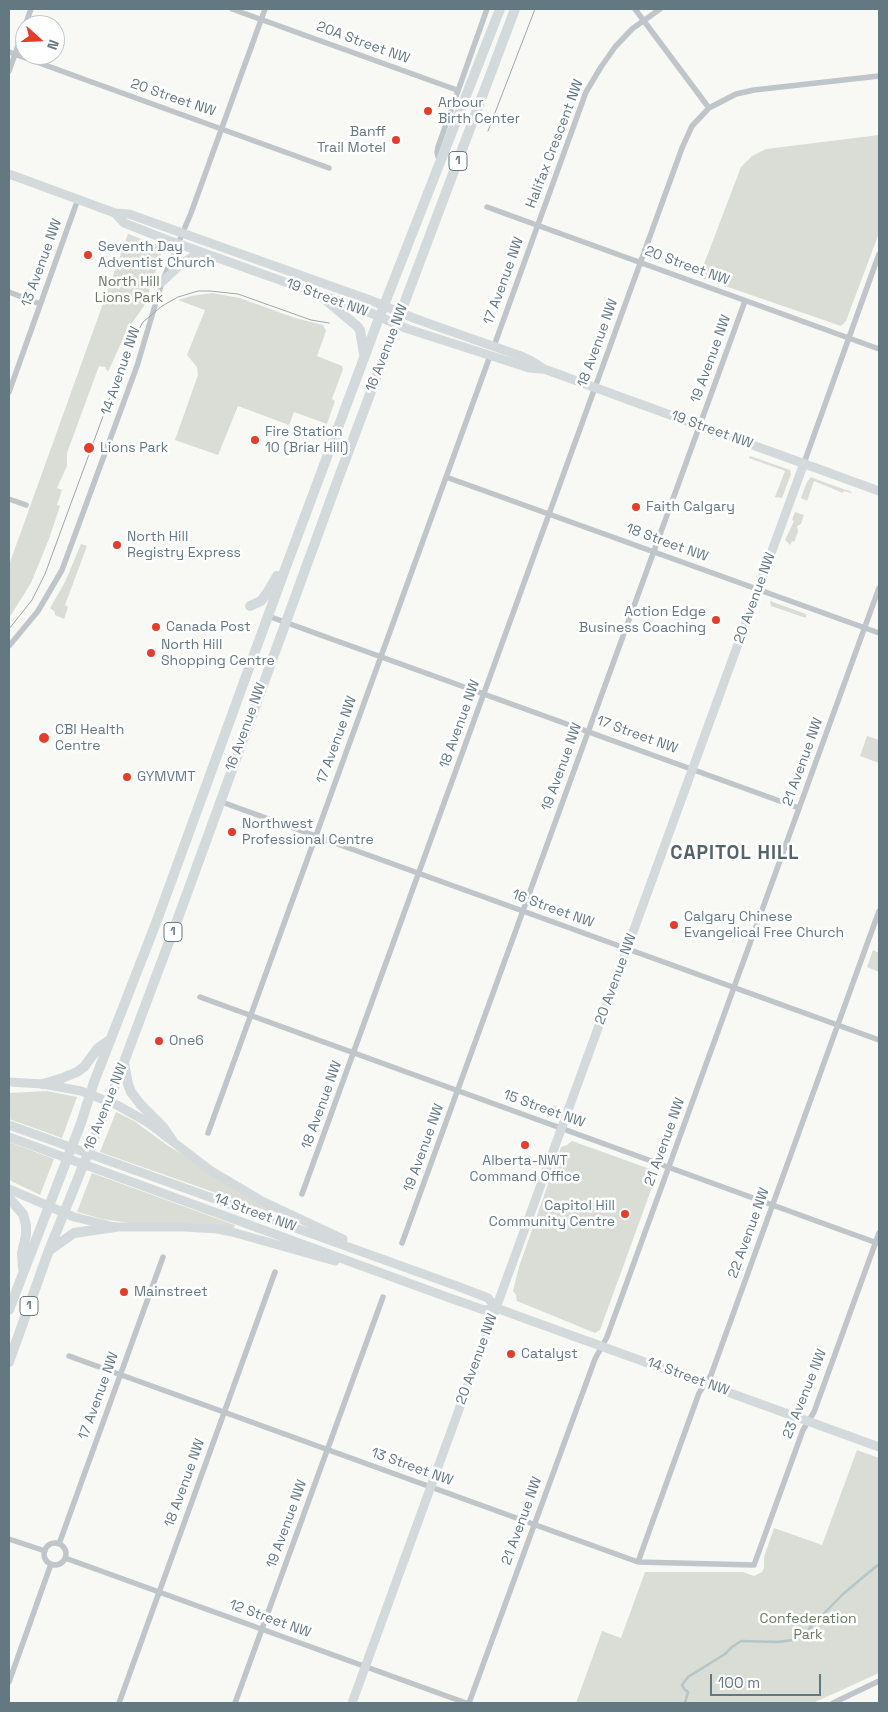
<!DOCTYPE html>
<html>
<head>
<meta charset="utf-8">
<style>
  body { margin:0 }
  #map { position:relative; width:888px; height:1712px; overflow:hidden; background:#f8f8f5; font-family:"Space Grotesk",sans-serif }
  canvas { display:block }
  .frame { position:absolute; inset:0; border:10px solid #637880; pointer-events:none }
  .north { position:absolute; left:15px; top:15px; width:50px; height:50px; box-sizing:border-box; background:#fff; border:1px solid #c1c9cc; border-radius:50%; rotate:110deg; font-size:14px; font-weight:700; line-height:20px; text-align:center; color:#637880 }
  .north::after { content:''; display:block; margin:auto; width:18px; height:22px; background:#e23e2b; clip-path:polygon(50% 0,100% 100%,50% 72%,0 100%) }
  .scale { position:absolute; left:710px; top:1674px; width:111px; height:22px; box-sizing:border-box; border:2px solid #637880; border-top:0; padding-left:6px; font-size:15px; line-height:18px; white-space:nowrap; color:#637880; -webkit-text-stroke:4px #fff; paint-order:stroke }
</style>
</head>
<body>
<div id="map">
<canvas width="888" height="1712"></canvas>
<div class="frame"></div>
<div class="north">N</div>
<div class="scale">100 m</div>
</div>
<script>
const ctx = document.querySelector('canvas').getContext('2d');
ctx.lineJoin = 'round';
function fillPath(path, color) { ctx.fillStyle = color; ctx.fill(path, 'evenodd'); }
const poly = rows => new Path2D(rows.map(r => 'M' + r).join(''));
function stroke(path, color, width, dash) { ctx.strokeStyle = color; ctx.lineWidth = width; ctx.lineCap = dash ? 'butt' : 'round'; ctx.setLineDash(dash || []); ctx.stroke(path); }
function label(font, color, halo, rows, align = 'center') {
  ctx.font = font + ' "Space Grotesk",sans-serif'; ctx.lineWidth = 5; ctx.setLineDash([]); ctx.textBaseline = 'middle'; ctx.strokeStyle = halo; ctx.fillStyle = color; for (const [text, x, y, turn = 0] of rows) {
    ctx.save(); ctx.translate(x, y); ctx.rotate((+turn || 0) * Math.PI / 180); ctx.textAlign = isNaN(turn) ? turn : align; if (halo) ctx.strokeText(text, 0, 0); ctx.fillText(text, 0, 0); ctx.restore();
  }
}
const green = poly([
  [879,135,879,233,846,321,841,326,699,277,741,167,752,156,766,149],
  [128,234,157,245,161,249,161,256,144,306,127,330,108,372,105,367,99,366,67,453,67,466,57,488,62,490,57,505,60,506,49,539,31,583,9,618,9,565],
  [212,293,240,298,295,318,323,325,326,331,317,356,342,366,343,369,332,399,335,401,327,424,294,412,289,425,238,406,218,455,175,440,198,375,197,367,187,355,205,310,178,300,191,296],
  [750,456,790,470,791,474,782,498,775,497,785,471,749,458],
  [811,477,818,480,852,492,851,493,844,491,843,493,814,481,807,501,801,498,807,482],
  [795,512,804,515,801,524,797,526,798,532,794,542,792,541,790,545,785,540,794,521,792,520],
  [81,544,87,546,65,605,68,607,64,619,55,615,55,612,50,608,65,582],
  [770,601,806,614,806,618,771,606],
  [867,736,879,740,879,763,860,756],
  [873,950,879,953,879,972,867,967],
  [47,1091,77,1097,62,1138,9,1119,9,1093],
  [541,1103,552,1108,553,1105,560,1108,556,1115,551,1117,535,1111,536,1109,538,1110],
  [116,1112,134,1121,167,1145,271,1209,270,1212,100,1152],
  [572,1141,650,1169,651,1175,655,1179,600,1330,595,1333,517,1301,516,1295,513,1291,519,1267,561,1147,567,1145],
  [9,1142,54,1159,40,1195,9,1180],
  [92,1173,235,1225,234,1228,193,1223,129,1223,102,1219,77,1212],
  [857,1450,879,1458,879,1673,813,1703,576,1703,602,1631,621,1638,645,1572,743,1572,754,1576,762,1572,764,1568,764,1557,774,1528,822,1545]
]);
const stream = poly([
  [685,1703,688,1692,685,1690,682,1685,688,1677,725,1654,732,1647,741,1641,778,1642,793,1640,805,1633,843,1594,879,1564]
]);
const street = poly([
  [232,9,457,90],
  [635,9,709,108],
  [9,52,329,168],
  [9,71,31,9],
  [439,160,437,152,438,147,487,9],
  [487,207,879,349],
  [9,292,40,304],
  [494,346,586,92,601,67,615,47,632,29,660,9],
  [9,392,78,199],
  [804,463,879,254],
  [446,477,879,633],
  [9,499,26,505],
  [268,616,799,808],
  [9,646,38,611,62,570,137,366,162,282,191,213,265,9],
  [219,801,879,1040],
  [200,997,877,1243],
  [208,1133,490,356],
  [302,1194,682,148,692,126,709,108,736,94,754,90,879,76],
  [402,1243,745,301],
  [69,1356,638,1562,754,1565,803,1430,814,1412,879,1233],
  [9,1539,45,1551],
  '44 1554a11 11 0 1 1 22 0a11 11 0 1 1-22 0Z',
  [59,1544,163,1257],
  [65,1558,466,1703],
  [638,1562,699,1393,711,1375,879,911],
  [9,1682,51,1564],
  [119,1703,275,1272],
  [235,1703,383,1297],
  [469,1703,595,1359,607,1337,879,588],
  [833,1703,879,1681]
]);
const secondary = poly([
  [9,174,115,213,129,214,370,300,416,319,521,356,530,360,544,369,879,491],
  [115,213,124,223,165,239,366,311,408,329,529,368,541,369],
  [162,282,181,264,200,252],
  [9,1082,43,1084,81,1091,117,1105,147,1122,210,1170,262,1201,343,1239],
  [9,1125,457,1286,488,1298,496,1308],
  [9,1137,447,1297,484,1310,496,1308,879,1447],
  [9,1189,74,1217,115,1227,184,1227,218,1229,232,1232,335,1261],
  [352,1703,804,463]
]);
const highway = poly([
  [321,296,357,326,360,330,364,354],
  [250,606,261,601,267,593,277,576],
  [124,1063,128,1084,131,1092,141,1105,163,1127,172,1140],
  [43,1084,60,1079,77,1072,84,1067,98,1048,111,1039],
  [9,1198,23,1214,26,1225,26,1235,22,1253,23,1268],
  [50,1250,74,1233,115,1227],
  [9,1310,81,1123,94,1082,156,923,287,564,376,326,500,9],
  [9,1362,49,1250,112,1094,178,918,340,474,515,9]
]);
const tram = poly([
  [488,131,535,9],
  [9,629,32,600,45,574,127,351,143,322,162,306,178,297,198,291,210,291,238,294,311,320,329,323]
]);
const markers = [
  [428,111,5,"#e23e2b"],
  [396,140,5,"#e23e2b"],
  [88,255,5,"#e23e2b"],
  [255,440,5,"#e23e2b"],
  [89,448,6,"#e23e2b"],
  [636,507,5,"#e23e2b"],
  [117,545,5,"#e23e2b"],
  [716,620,5,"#e23e2b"],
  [156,627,5,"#e23e2b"],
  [151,653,5,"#e23e2b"],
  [44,738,6,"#e23e2b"],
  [127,777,5,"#e23e2b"],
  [232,832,5,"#e23e2b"],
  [674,925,5,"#e23e2b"],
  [159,1041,5,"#e23e2b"],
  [525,1145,5,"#e23e2b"],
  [625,1214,5,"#e23e2b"],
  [124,1292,5,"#e23e2b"],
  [511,1354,5,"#e23e2b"]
];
const shields = [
  [458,161,18],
  [173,932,18],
  [29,1306,18]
];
const shieldNames = [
  ["1",458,161],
  ["1",173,932],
  ["1",29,1306]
];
const streetNames = [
  ["20A Street NW",363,43,20],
  ["20 Street NW",173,98,19],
  ["Halifax Crescent NW",555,144,-69],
  ["13 Avenue NW",42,263,-70],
  ["20 Street NW",687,266,20],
  ["17 Avenue NW",504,281,-70],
  ["19 Street NW",327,298,20],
  ["18 Avenue NW",598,343,-70],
  ["16 Avenue NW",387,348,-69],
  ["19 Avenue NW",711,359,-70],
  ["14 Avenue NW",121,371,-71],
  ["19 Street NW",712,430,20],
  ["18 Street NW",667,543,20],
  ["20 Avenue NW",755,598,-70],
  ["18 Avenue NW",460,724,-70],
  ["16 Avenue NW",246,727,-70],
  ["17 Street NW",637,735,20],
  ["17 Avenue NW",337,740,-70],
  ["21 Avenue NW",803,762,-70],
  ["19 Avenue NW",562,767,-70],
  ["16 Street NW",553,909,20],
  ["20 Avenue NW",616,979,-70],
  ["18 Avenue NW",322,1105,-70],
  ["16 Avenue NW",106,1107,-68],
  ["15 Street NW",544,1109,20],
  ["21 Avenue NW",665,1142,-70],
  ["19 Avenue NW",424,1148,-70],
  ["14 Street NW",255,1213,20],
  ["22 Avenue NW",749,1233,-70],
  ["20 Avenue NW",477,1359,-70],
  ["14 Street NW",688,1377,20],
  ["23 Avenue NW",805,1394,-68],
  ["17 Avenue NW",99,1396,-70],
  ["13 Street NW",412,1467,20],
  ["18 Avenue NW",185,1483,-70],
  ["21 Avenue NW",522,1521,-70],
  ["19 Avenue NW",287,1524,-70],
  ["12 Street NW",270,1619,20]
];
const poiNames = [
  ["Arbour",438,103],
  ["Birth Center",438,119],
  ["Banff",386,132,"right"],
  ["Trail Motel",386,148,"right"],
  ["Seventh Day",98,247],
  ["Adventist Church",98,263],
  ["Fire Station",265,432],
  ["10 (Briar Hill)",265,448],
  ["Lions Park",100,448],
  ["Faith Calgary",646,507],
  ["North Hill",127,537],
  ["Registry Express",127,553],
  ["Action Edge",706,612,"right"],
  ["Business Coaching",706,628,"right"],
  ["Canada Post",166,627],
  ["North Hill",161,645],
  ["Shopping Centre",161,661],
  ["CBI Health",55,730],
  ["Centre",55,746],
  ["GYMVMT",137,777],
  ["Northwest",242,824],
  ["Professional Centre",242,840],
  ["Calgary Chinese",684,917],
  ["Evangelical Free Church",684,933],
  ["One6",169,1041],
  ["Alberta-NWT",525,1161,"center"],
  ["Command Office",525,1177,"center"],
  ["Capitol Hill",615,1206,"right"],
  ["Community Centre",615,1222,"right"],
  ["Mainstreet",134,1292],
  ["Catalyst",521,1354]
];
const parkNames = [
  ["North Hill",129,282],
  ["Lions Park",129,298],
  ["Confederation",808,1619],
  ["Park",808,1635]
];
const districtNames = [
  ["CAPITOL HILL",735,854]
];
fillPath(green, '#d9ddd5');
stroke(stream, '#b6c5c7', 2.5);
stroke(street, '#bfc5c8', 5.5);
stroke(secondary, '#d4d9dc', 9);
stroke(highway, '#d4d9dc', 10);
stroke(tram, '#9ea8ac', 1);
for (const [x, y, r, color] of markers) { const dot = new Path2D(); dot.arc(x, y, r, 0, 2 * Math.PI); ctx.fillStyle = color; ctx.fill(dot); stroke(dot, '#fff', 2); }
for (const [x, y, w] of shields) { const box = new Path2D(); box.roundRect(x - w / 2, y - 9.5, w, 19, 4); ctx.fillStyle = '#fff'; ctx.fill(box); stroke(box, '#637880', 1); }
label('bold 12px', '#637880', null, shieldNames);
label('14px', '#637880', '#fff', streetNames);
label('14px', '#637880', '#fff', poiNames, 'left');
label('14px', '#697862', '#fff', parkNames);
ctx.letterSpacing = '1px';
label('bold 19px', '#55646b', '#fff', districtNames);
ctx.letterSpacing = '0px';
</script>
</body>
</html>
